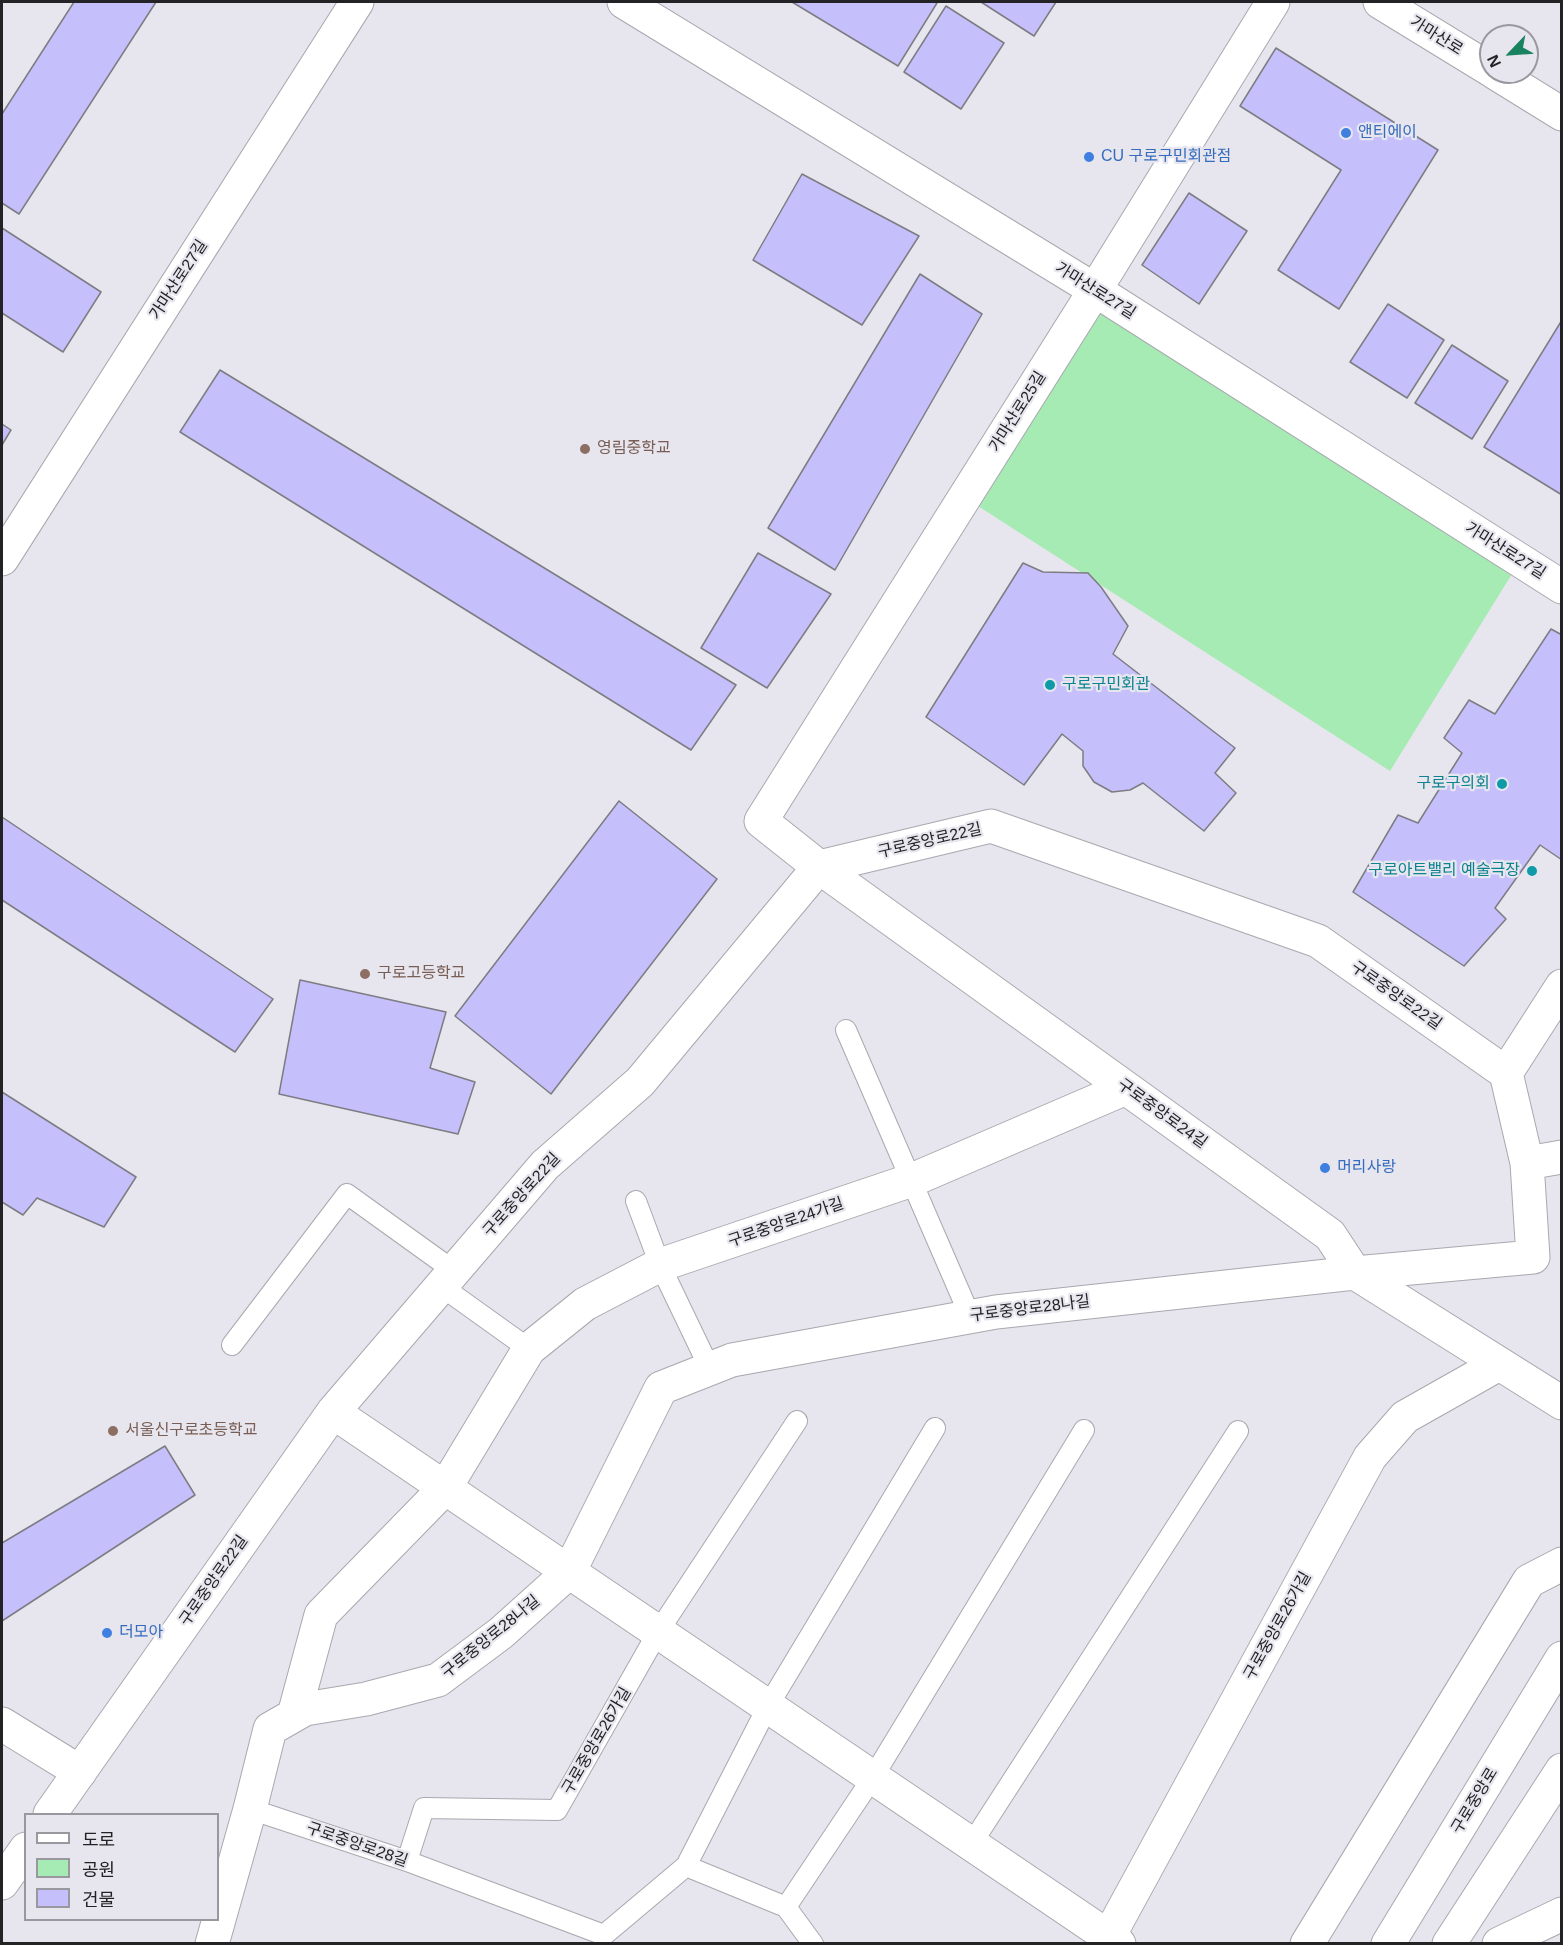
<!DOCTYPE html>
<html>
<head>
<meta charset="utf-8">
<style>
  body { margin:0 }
  #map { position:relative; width:1563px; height:1945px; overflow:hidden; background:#e7e6ee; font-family:Arial,"Noto Sans KR",sans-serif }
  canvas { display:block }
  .frame { position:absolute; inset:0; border:3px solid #232326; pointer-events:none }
  .legend { position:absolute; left:24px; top:1813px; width:195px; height:108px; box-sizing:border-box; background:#e7e6ee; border:2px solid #99989e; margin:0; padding:8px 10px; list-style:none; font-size:18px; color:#232326 }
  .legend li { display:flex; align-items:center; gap:12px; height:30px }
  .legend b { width:30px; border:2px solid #99989e }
  .north { position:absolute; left:1479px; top:24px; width:60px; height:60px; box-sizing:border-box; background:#e7e6ee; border:2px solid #99989e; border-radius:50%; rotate:245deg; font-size:16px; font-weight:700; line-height:24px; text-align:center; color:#232326 }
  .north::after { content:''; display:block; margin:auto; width:21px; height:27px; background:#19825e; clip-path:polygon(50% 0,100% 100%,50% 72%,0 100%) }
</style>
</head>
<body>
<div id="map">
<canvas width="1563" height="1945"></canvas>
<div class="frame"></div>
<ul class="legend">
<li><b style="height:8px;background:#fff"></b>도로</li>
<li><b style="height:16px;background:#a6eab4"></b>공원</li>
<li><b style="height:16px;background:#c5c0fb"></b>건물</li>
</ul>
<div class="north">N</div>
</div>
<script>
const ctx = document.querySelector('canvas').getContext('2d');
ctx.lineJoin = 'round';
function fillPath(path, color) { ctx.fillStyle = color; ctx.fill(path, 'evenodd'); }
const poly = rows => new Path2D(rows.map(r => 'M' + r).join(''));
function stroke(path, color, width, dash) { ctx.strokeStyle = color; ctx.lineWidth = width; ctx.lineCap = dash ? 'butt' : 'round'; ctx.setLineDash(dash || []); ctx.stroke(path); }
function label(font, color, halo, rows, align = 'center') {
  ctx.font = font + ' Arial,"Noto Sans KR",sans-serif'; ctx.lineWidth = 4.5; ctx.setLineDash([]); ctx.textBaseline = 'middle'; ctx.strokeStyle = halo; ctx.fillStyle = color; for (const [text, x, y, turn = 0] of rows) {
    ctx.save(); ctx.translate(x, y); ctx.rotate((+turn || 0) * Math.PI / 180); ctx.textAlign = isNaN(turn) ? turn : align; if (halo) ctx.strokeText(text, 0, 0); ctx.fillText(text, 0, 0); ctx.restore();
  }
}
const green = poly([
  [1095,290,1520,561,1390,771,964,497]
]);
const building = poly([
  [74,2,156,2,19,214,2,203,2,114,74,2],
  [792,2,934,2,937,3,898,66,792,2],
  [981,2,1056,2,1034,36,981,2],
  [946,6,1004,43,961,109,904,72,946,6],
  [1276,48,1438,150,1339,309,1278,270,1341,170,1240,106,1276,48],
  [802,174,919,236,862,325,753,260,802,174],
  [1189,193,1247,231,1199,304,1142,265,1189,193],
  [2,228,101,292,63,352,2,313,2,228],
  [920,274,982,314,835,570,768,528,920,274],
  [1388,304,1444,340,1407,398,1350,362,1388,304],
  [1562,320,1562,495,1484,447,1562,320],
  [1452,345,1508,381,1472,439,1415,403,1452,345],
  [220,370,736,685,691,750,180,432,220,370],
  [2,424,11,430,2,445,2,424],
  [758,553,831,594,767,688,701,648,758,553],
  [1023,563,1043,572,1088,573,1101,587,1128,626,1113,654,1235,748,1215,773,1236,793,1204,831,1143,783,1130,790,1112,792,1094,782,1083,766,1083,751,1062,734,1024,785,926,717,1023,563],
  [1551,629,1562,635,1562,860,1540,845,1495,908,1506,919,1464,966,1353,892,1398,815,1418,823,1462,753,1444,738,1469,700,1495,714,1551,629],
  [619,801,717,879,551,1094,455,1016,619,801],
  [2,817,273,999,235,1052,2,900,2,817],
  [300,980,446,1012,430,1068,475,1082,458,1134,279,1094,300,980],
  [2,1092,136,1177,104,1227,37,1198,23,1215,2,1202,2,1092],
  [165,1446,195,1495,2,1621,2,1543,165,1446]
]);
const lane = poly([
  [846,1030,970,1316],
  [636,1201,660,1265,710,1369],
  [441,1286,529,1349],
  [232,1345,347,1194,454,1271],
  [250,1809,407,1861,604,1935],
  [972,1843,1238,1431],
  [407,1861,424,1808,557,1810,658,1632,797,1421],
  [686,1866,786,1907,813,1944],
  [786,1907,873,1777,1084,1430],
  [604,1935,686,1866,768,1706,935,1428]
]);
const street = poly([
  [624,2,1095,290,1562,587],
  [1273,2,1095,290,761,821,819,867,1330,1235,1355,1273,1562,1403],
  [2,559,357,2],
  [1506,1073,1562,986],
  [1527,1163,1562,1157],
  [333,1412,1119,1944],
  [294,1715,321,1615,445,1488,529,1349,585,1304,660,1265,912,1180,1126,1088],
  [2,1724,80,1772],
  [50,1814,333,1412,545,1165,640,1082,819,867,991,826,1318,941,1506,1073,1527,1163,1533,1257,1355,1273,996,1312,732,1360,661,1388,569,1572,501,1633,438,1680,366,1699,305,1709,270,1729,250,1809,212,1944],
  [2,1883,26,1849],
  [1109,1936,1370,1457,1405,1417,1499,1364],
  [1499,1944,1562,1914]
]);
const secondary = poly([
  [1380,2,1491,70],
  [1494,72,1562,114],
  [1307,1944,1529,1581,1562,1564],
  [1388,1944,1562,1658],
  [1449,1944,1562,1770]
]);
const markers = [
  [1346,133,6,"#3f7fe0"],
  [1089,157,6,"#3f7fe0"],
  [585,449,6,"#8d6e63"],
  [1050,685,6,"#0f9aa8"],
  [1502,784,6,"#0f9aa8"],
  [1532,871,6,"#0f9aa8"],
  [365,974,6,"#8d6e63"],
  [1325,1168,6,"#3f7fe0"],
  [113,1431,6,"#8d6e63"],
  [107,1633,6,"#3f7fe0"]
];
const streetNames = [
  ["가마산로",1436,36,32],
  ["가마산로27길",179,280,-57],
  ["가마산로27길",1095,291,32],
  ["가마산로25길",1018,412,-58],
  ["가마산로27길",1505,551,32],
  ["구로중앙로22길",930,841,-13],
  ["구로중앙로22길",1396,996,35],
  ["구로중앙로24길",1162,1114,36],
  ["구로중앙로22길",522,1195,-48],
  ["구로중앙로24가길",786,1223,-19],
  ["구로중앙로28나길",1030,1309,-7],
  ["구로중앙로22길",214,1581,-55],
  ["구로중앙로26가길",1278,1626,-61],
  ["구로중앙로28나길",491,1637,-39],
  ["구로중앙로26가길",597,1741,-60],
  ["구로중앙로",1475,1801,-59],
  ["구로중앙로28길",357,1845,19]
];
const shopNames = [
  ["앤티에이",1358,133],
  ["CU 구로구민회관점",1101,157],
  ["머리사랑",1337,1168],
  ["더모아",119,1633]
];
const educationNames = [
  ["영림중학교",597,449],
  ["구로고등학교",377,974],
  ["서울신구로초등학교",125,1431]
];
const cultureNames = [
  ["구로구민회관",1062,685,"left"],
  ["구로구의회",1490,784],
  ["구로아트밸리 예술극장",1520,871]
];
fillPath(green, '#a6eab4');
fillPath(building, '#c5c0fb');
stroke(building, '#7c7c82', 1.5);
stroke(lane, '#a8a8af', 22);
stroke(street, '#a8a8af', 35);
stroke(secondary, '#a8a8af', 35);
stroke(lane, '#fff', 20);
stroke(street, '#fff', 33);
stroke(secondary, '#fff', 33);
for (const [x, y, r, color] of markers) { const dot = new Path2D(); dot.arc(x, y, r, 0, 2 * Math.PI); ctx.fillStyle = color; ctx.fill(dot); stroke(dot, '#e7e6ee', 2); }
label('16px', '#232326', '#e7e6ee', streetNames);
label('16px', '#366cbe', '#e7e6ee', shopNames, 'left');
label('16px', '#785e54', '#e7e6ee', educationNames, 'left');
label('16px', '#0d838f', '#e7e6ee', cultureNames, 'right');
</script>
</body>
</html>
